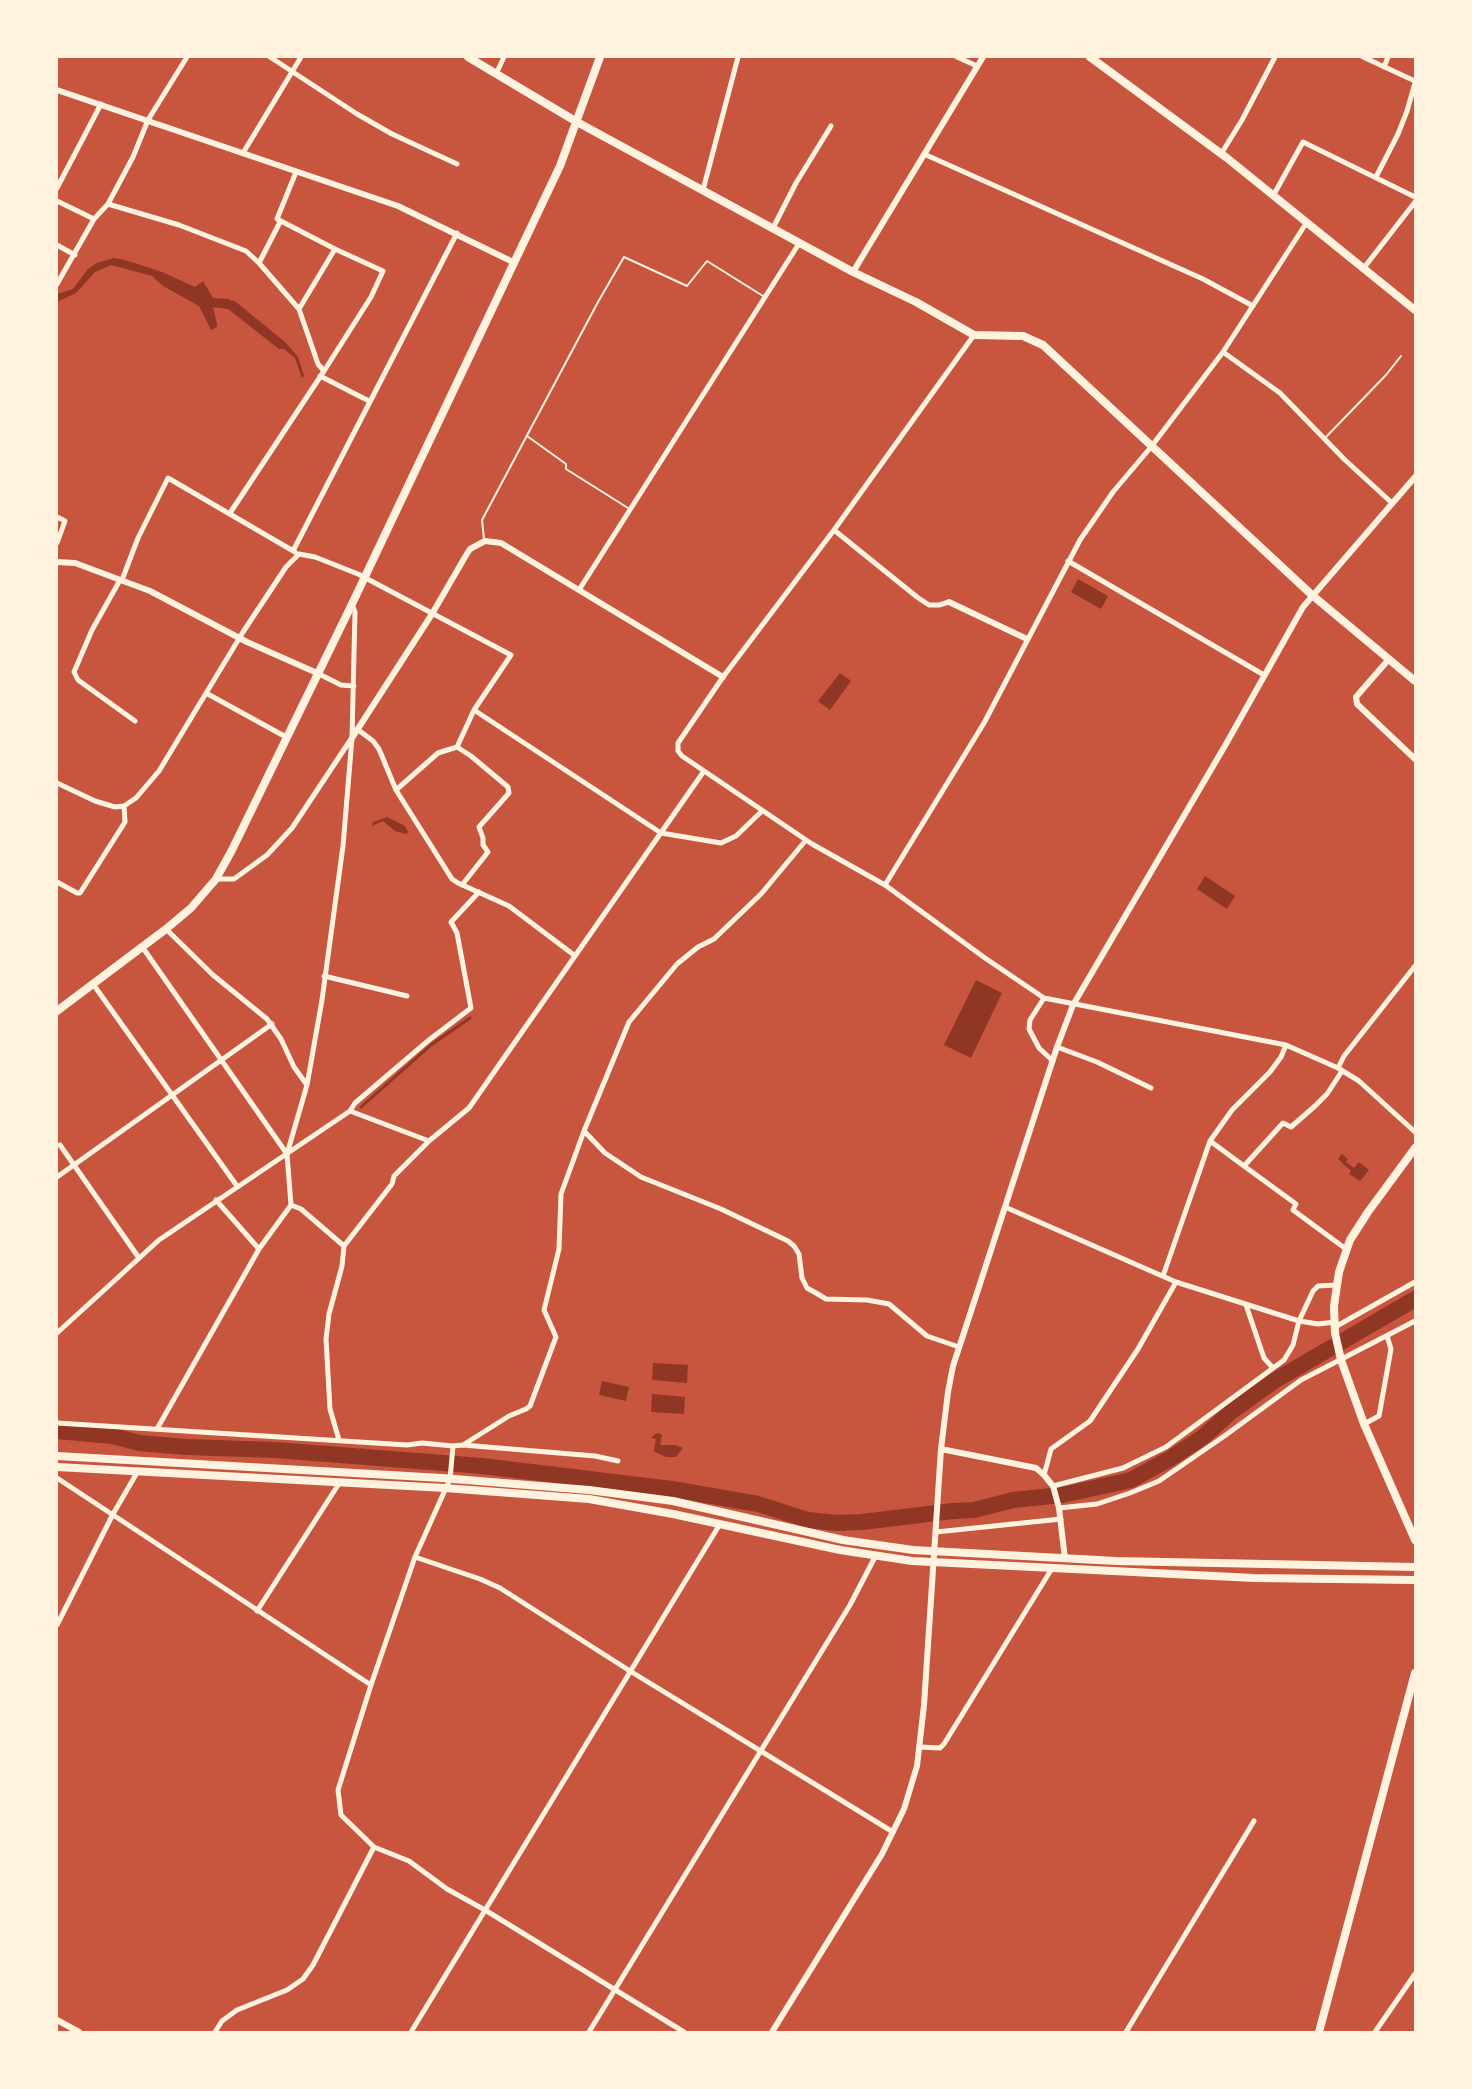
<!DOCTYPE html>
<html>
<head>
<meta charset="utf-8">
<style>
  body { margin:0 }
  #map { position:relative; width:1472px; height:2089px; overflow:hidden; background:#c8553d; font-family:"DejaVu Sans",sans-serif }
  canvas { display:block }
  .frame { position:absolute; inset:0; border:58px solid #fff3e0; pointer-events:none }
</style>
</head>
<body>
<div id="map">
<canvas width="1472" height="2089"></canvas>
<div class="frame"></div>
</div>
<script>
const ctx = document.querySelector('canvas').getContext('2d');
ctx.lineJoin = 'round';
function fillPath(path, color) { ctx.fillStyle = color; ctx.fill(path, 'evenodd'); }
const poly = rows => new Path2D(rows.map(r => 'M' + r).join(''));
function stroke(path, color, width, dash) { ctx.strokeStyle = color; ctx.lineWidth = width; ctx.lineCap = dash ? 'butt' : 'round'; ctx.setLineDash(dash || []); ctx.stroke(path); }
const water = poly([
  [114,258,125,260,162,272,195,287,203,281,213,298,228,299,236,302,285,342,298,357,304,376,302,378,295,358,284,349,279,349,228,309,213,307,217,324,217,327,211,330,199,306,163,286,152,276,111,265,95,272,76,293,57,302,57,294,73,289,88,269,97,263],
  [1078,579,1108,596,1101,609,1071,592],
  [840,673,851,681,830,710,818,701],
  [387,817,405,826,408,832,406,834,395,831,383,821,372,826,373,822],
  [1205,876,1235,896,1227,909,1197,889],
  [976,980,1002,993,971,1058,944,1045],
  [1342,1154,1348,1159,1346,1162,1354,1168,1359,1162,1369,1170,1360,1181,1349,1174,1351,1171,1338,1159],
  [653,1363,688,1365,687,1383,652,1380],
  [602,1381,629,1387,626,1401,599,1395],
  [652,1394,685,1397,684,1414,651,1412],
  [659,1433,662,1435,660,1445,675,1445,683,1448,676,1457,666,1457,655,1452,654,1450,656,1439,651,1438,655,1434]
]);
const stream = poly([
  [361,1107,431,1045,470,1018]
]);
const river = poly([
  [57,1431,113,1436,139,1443,186,1447,275,1450,482,1466,672,1489,758,1504,808,1520,836,1523,862,1522,953,1511,974,1510,1013,1500,1062,1495,1131,1480,1171,1458,1203,1437,1231,1412,1274,1381,1415,1299]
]);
const service = poly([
  [527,436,566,464,566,469,628,508],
  [1326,437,1386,375,1401,356],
  [484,539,482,520,598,302,624,257,687,286,707,261,763,296]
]);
const minor = poly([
  [270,57,357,114,392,134,457,164],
  [957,57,977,66],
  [1363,57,1415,81],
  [1384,67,1388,57],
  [496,74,504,57],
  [243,153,301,57],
  [924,154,1203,279,1253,306],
  [1221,154,1242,120,1275,57],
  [296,172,277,219,335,249,383,271,371,297,324,371],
  [1376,177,1398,134,1407,111,1415,83],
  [57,188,101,104],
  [703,190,738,57],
  [1273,196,1303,142,1415,197],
  [57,201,94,219],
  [108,204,179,225,246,251,259,263,299,309,318,364,324,371,230,513],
  [773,228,796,183,831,126],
  [57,245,75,255],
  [259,263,280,222],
  [1363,269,1415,202],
  [57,284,94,219,108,204,133,157,148,120,187,57],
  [299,309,335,249],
  [974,335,834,530,723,677,678,743,678,751,682,756,812,844,885,885,985,958,1044,998,1286,1045,1338,1068,1359,1081,1415,1132],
  [1223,352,1280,393,1344,459,1392,503],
  [320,376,369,401],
  [57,517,65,521,57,543],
  [834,530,917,597,929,605,939,605,949,602],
  [293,551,457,233],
  [1068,561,1264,675],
  [120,580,92,630,74,672,78,680,135,721],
  [122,580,138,538,168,478,295,552],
  [579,590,800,242],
  [317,673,341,685,354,686],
  [206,693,286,737],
  [474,710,661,833,721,843,736,836,762,811],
  [357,729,373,741,379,749,396,790,452,879,458,883,509,906,574,955],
  [457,747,471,756,508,787,509,793,479,827,483,838,483,845,488,852,462,885],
  [57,783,95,801,115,807,124,806,136,798,159,771,243,632,286,567,299,554,315,557,358,574,511,655,474,710,457,747,438,753,396,790],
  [806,840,761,894,714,939,698,947,677,964,629,1022,584,1131,605,1153,641,1177,721,1209,788,1241,794,1246,799,1254,802,1278,807,1288,816,1293,826,1299,867,1300,889,1304,927,1336,959,1347],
  [216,879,234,879,267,855,292,828,351,739],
  [57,882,77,893,80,893,125,822,124,806],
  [885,885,984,723,1080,540,1113,492,1151,447,1223,352,1307,222],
  [166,929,213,975,267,1019,281,1039,294,1067,307,1085],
  [143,948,287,1154],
  [324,976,407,996],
  [93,984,237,1186],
  [1044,998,1030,1020,1029,1029,1039,1048,1053,1061],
  [1057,1047,1097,1062,1151,1088],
  [1338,1068,1344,1056,1415,966],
  [1342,1071,1327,1094,1315,1106,1291,1127,1283,1123,1244,1166,1296,1204,1293,1210,1346,1249],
  [350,1111,355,1103,429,1040,471,1008,457,933,451,922,479,892],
  [1210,1141,1244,1166],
  [60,1145,139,1258],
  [57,1177,272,1024],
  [216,1200,259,1249],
  [291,1205,301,1209,344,1246,342,1266,329,1314,326,1339,330,1409,339,1440],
  [1005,1207,1176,1282,1299,1321,1318,1324,1335,1322],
  [344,1246,392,1184,394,1176,429,1141],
  [1163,1276,1210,1141,1232,1110,1270,1072,1281,1057,1286,1045],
  [1246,1305,1264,1358,1273,1368],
  [1335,1327,1415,1282],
  [57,1333,159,1240,350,1111,429,1141,469,1108,704,771],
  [57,1423,407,1445,422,1443,453,1446,463,1445,509,1416,526,1409,530,1406,556,1337,544,1310,559,1249,561,1194,584,1131],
  [1364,1424,1379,1416,1391,1349,1387,1336],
  [157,1429,259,1249,291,1205,287,1154,307,1085,322,1000,343,846,352,738,355,612,352,605],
  [463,1445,595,1456,618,1461],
  [453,1446,450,1479,415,1557,371,1685,338,1790,341,1815,374,1847,409,1861,447,1889,485,1910,684,2032],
  [1044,1475,1051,1449,1090,1421,1138,1349,1176,1282],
  [57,1478,371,1685],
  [1053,1486,1123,1468,1166,1447,1284,1360,1293,1345,1299,1321,1313,1291,1318,1286,1336,1285],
  [1059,1508,1097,1504,1130,1493,1159,1481,1223,1437,1301,1380,1415,1321],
  [936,1532,1061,1519],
  [415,1557,480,1579,500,1588,630,1671,893,1832],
  [257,1611,340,1482],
  [57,1625,113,1514,138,1471],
  [920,1747,940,1748,944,1744,1051,1570],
  [215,2032,222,2021,237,2010,287,1990,303,1979,313,1965,374,1847],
  [411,2032,720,1524],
  [589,2032,850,1605,875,1557],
  [1126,2032,1254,1821],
  [1375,2032,1415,1974]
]);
const tertiary = poly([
  [57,90,398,206,515,263],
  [853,272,983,57],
  [57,562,75,563,150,591,247,642,317,673],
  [949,602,1027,639],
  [1389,659,1356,697,1357,704,1415,759],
  [352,738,432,614,465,557,470,549,485,541,501,543,723,677],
  [941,1449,1036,1468,1044,1475,1053,1486,1059,1508,1065,1559],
  [57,2020,79,2032],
  [772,2032,882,1854,904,1809,917,1766,924,1705,941,1449,948,1392,953,1366,977,1293,1057,1047,1073,1005,1226,744,1303,607,1415,477]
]);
const primary = poly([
  [468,57,577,122,853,272,916,302,974,335,1023,336,1043,345,1312,595,1415,681],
  [1090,57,1227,158,1415,310],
  [57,1011,166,929,191,908,216,879,232,850,352,604,560,166,600,57],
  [1415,1148,1368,1212,1350,1240,1339,1272,1334,1306,1335,1333,1341,1360,1364,1424,1415,1540],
  [1319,2032,1415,1673]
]);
const trunk = poly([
  [57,1456,442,1478,589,1490,673,1501,843,1540,913,1550,1116,1561,1415,1567],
  [57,1467,445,1488,589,1499,673,1514,840,1550,912,1561,1254,1578,1415,1580]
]);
fillPath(water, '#8f3625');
stroke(stream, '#8f3625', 3);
stroke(river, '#8f3625', 16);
stroke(service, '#fff3e0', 2);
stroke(minor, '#fff3e0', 5);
stroke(tertiary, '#fff3e0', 6);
stroke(primary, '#fff3e0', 8);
stroke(trunk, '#fff3e0', 8);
</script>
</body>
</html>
